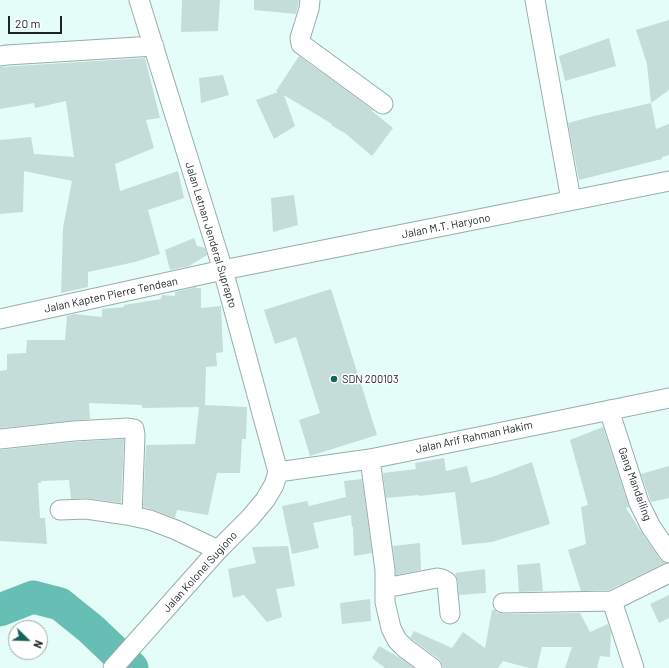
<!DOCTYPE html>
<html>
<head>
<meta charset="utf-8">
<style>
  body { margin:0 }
  #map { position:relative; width:669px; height:668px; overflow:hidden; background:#e4fdf9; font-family:Barlow,sans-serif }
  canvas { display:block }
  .north { position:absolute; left:8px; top:620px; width:40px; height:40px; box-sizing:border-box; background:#fff; border:1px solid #a4a8a7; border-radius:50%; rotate:113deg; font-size:11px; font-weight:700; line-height:16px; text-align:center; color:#1c2524 }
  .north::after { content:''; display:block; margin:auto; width:14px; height:18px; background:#17635c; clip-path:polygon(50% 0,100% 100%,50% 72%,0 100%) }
  .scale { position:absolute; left:8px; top:16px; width:54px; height:18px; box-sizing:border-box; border:2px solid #1c2524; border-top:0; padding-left:5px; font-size:12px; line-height:14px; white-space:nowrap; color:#1c2524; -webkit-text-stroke:3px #fff; paint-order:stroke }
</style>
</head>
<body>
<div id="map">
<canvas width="669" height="668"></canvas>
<div class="north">N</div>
<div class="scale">20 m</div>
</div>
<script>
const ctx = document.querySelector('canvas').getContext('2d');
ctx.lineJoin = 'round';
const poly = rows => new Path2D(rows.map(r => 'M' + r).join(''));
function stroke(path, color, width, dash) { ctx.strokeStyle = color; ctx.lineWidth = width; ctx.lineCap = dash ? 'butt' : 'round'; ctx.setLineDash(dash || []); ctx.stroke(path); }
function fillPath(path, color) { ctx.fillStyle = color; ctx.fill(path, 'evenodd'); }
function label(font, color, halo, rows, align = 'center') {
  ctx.font = font + ' Barlow,sans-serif'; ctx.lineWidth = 3; ctx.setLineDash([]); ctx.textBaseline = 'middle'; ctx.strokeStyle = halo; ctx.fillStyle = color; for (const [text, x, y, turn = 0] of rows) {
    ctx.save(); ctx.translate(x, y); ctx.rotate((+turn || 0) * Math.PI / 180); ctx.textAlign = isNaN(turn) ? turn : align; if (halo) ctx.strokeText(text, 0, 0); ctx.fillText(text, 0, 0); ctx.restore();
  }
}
const river = poly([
  [0,610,33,597,60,604,91,629,132,668]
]);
const building = poly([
  [182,0,220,0,218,31,181,32],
  [254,0,299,0,296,14,254,10],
  [669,20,669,90,651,103,647,64,636,30],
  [609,38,616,66,565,81,559,56],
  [299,56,373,110,372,111,393,128,372,156,346,134,331,125,332,124,284,95,295,126,274,139,256,100,278,92,276,91],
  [145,58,160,118,146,120,154,148,115,164,120,191,178,171,184,198,148,210,160,254,135,262,88,272,88,287,61,293,63,228,72,181,24,171,23,212,0,214,0,140,31,137,34,154,74,157,66,101,35,108,34,103,0,109,0,67],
  [223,75,229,95,201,103,199,78],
  [651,103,656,129,669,124,669,155,662,157,662,159,579,180,568,123,590,117],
  [294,195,298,225,273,232,271,198],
  [194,238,197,246,205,248,207,255,189,266,170,270,165,250],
  [196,287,196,288,201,288,201,308,221,306,223,352,216,353,217,366,206,367,205,405,247,407,246,439,242,439,240,473,217,473,208,515,177,510,175,518,154,510,143,507,146,445,195,444,199,407,142,408,142,405,89,403,90,419,0,428,0,371,7,370,7,354,26,353,27,340,65,340,67,316,74,314,102,317,102,309,124,307,124,305,161,299,162,295,175,296,175,292],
  [331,289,377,435,310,456,299,420,320,413,296,337,275,344,264,310],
  [603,427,629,507,626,508,642,533,660,559,665,563,609,590,581,591,568,550,586,544,581,507,588,505,570,440],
  [124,439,121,503,87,498,71,499,69,480,41,481,41,483,38,483,40,518,45,518,47,544,0,541,0,450,75,442],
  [444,458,446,471,467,466,471,483,492,477,532,462,550,524,492,542,462,545,455,492,419,496,419,495,386,498,383,473,416,469,415,463],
  [669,466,669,498,651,502,641,474],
  [362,479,372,553,354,556,353,527,352,527,351,515,313,523,319,548,292,554,282,506,307,501,309,506,346,497,344,481],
  [420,543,421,570,396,575,393,546],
  [288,546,295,586,276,589,282,617,267,622,244,595,233,598,228,569,256,563,252,547],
  [540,563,543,591,519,592,517,565],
  [485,569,486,593,459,595,458,581,455,573],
  [669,595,669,618,659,623,650,604],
  [370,599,371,621,342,624,340,603],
  [492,610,495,610,498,613,503,614,580,613,590,632,608,624,611,633,610,657,600,656,597,668,565,668,572,647,542,647,537,668,529,668,503,661,498,668,443,668,442,663,439,659,410,638,414,631,452,648,463,632,485,648],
  [379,646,400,658,414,668,385,668,372,658]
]);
const minor = poly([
  [310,0,309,9,300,38,301,44,383,104],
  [535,0,571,200],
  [0,56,7,55,154,46],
  [0,319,223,270,669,181],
  [609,410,639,503,651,527,669,553],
  [0,439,74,431,128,428,134,429,135,435,132,516],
  [370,459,385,570,385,602,391,628,397,640,405,648,432,668],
  [278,472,370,459,669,398],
  [60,510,86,509,127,515,150,520,176,530,218,550],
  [385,588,437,578,442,579,447,582,450,614],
  [503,603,612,601],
  [113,668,218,550,250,518,265,500,274,485,278,472,223,270,139,0],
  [634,668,612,601,669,573]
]);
const markers = [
  [334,379,4,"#17635c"]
];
const streetNames = [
  ["Jalan M.T. Haryono",446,226,-11],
  ["Jalan Letnan Jenderal Suprapto",211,235,73],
  ["Jalan Kapten Pierre Tendean",111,295,-12],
  ["Jalan Arif Rahman Hakim",474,437,-12],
  ["Gang Mandailing",635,484,70],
  ["Jalan Kolonel Sugiono",200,572,-48]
];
const poiNames = [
  ["SDN 200103",342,379]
];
stroke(river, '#67beb4', 33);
fillPath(building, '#c4ddd9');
stroke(minor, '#96aeab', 21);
stroke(minor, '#fff', 19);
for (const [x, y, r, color] of markers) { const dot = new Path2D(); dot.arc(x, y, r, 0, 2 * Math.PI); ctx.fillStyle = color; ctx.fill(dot); stroke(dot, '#fff', 1.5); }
label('11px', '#1c2524', '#fff', streetNames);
label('11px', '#1c2524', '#fff', poiNames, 'left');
</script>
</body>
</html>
